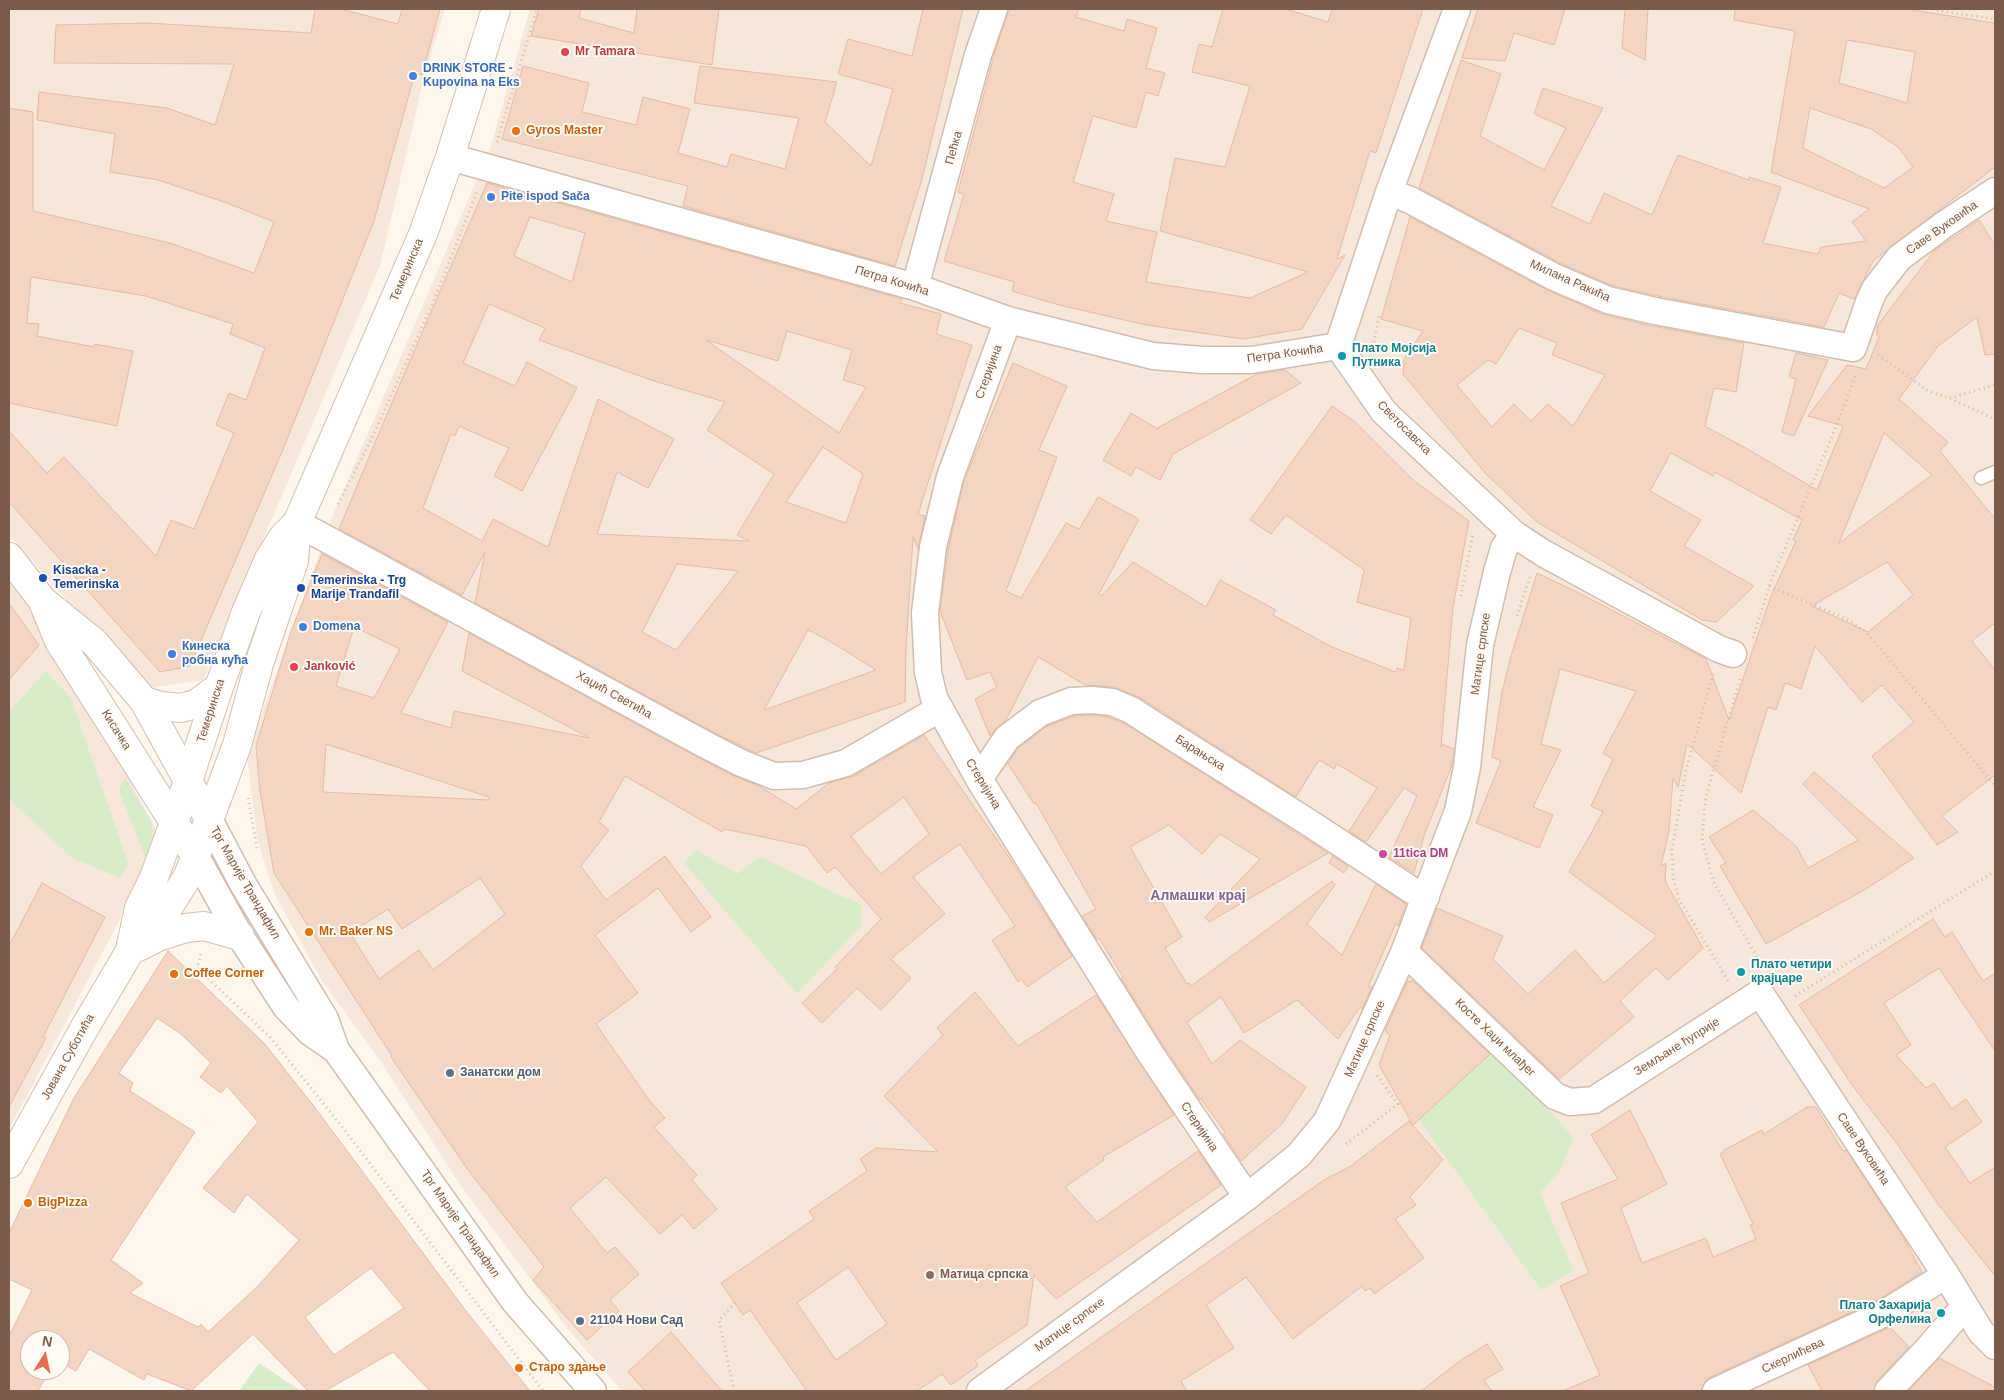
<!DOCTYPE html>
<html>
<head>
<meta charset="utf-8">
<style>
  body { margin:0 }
  #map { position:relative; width:2004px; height:1400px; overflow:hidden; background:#fdf6ec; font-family:Helvetica,sans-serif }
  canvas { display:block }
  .frame { position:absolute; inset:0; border:10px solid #7a5c4d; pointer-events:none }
  .north { position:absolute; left:20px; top:1330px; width:50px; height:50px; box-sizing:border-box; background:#fffaf3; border:1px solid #cabbb1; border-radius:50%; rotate:10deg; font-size:14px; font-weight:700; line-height:20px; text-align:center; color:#7a5c4d }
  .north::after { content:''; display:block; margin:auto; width:18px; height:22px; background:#e76f51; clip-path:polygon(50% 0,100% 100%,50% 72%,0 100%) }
</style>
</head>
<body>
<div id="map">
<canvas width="2004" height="1400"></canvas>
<div class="frame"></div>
<div class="north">N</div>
</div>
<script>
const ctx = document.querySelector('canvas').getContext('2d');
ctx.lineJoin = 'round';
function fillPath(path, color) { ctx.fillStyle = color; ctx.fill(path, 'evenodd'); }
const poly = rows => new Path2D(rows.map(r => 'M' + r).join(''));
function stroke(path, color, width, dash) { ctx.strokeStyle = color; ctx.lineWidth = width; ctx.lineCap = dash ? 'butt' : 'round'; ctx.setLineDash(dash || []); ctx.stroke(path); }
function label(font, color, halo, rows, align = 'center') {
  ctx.font = font + ' Helvetica,sans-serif'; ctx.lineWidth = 4; ctx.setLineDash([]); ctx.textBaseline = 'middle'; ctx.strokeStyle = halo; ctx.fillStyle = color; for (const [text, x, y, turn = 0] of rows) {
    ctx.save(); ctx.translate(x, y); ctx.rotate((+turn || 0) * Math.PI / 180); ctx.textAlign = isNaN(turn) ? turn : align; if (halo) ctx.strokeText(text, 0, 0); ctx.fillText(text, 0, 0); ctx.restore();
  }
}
const residential = poly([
  [9,9,445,9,424,78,380,266,203,680,145,689,9,535],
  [530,9,1995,9,1995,1391,622,1391,566,1327,461,1186,379,1059,322,981,275,895,257,839,247,755,332,517,491,146],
  [9,575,30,601,93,712,160,837,117,925,9,1129]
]);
const green = poly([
  [46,671,71,698,128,863,120,878,71,857,9,799,9,712],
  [125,778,151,821,154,848,148,865,119,790],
  [696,849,737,874,760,857,861,905,861,926,797,994,684,863],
  [1494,1050,1573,1137,1562,1168,1540,1193,1573,1270,1541,1290,1415,1114],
  [259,1363,301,1391,239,1391]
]);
const building = poly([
  [315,9,341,9,398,24,402,9,440,9,422,75,415,73,374,221,282,452,190,666,160,672,9,502,9,431,47,473,64,457,156,556,171,520,194,529,234,433,216,425,229,393,246,400,265,348,230,334,233,324,146,296,31,277,27,323,39,324,37,336,94,347,94,344,133,351,117,426,9,403,9,108,33,112,33,211,170,243,254,273,274,222,227,203,158,180,110,172,115,134,37,120,39,92,167,108,215,125,234,64,54,63,56,25,149,23,311,33,315,9],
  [539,9,581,9,579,18,634,33,637,9,719,9,712,65,531,36,539,9],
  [923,9,963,9,922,179,895,266,683,206,688,186,502,139,523,66,589,83,582,112,636,125,643,97,690,109,678,153,727,167,731,154,785,169,799,118,694,103,700,66,837,82,825,122,871,166,893,89,838,74,848,39,912,56,923,9],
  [1009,9,1079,9,1076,17,1124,31,1127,19,1157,28,1146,68,1165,73,1158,96,1146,92,1136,128,1093,116,1073,182,1114,194,1106,221,1157,232,1146,282,1250,298,1308,272,1160,231,1175,158,1225,167,1250,86,1192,72,1199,44,1212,47,1223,9,1286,9,1328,22,1332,9,1423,9,1376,153,1370,151,1337,259,1345,255,1302,329,1243,339,1146,325,1059,305,1012,291,1014,282,944,261,964,194,958,192,995,52,1009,9],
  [1478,9,1565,9,1554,45,1514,33,1505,61,1462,58,1478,9],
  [1625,9,1648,9,1645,60,1622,48,1625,9],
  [1735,9,1906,9,1995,23,1995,167,1873,261,1854,299,1839,293,1824,327,1658,296,1613,286,1560,263,1419,188,1461,60,1501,74,1480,136,1544,170,1566,128,1534,114,1543,88,1603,108,1551,206,1590,224,1604,193,1652,215,1678,155,1749,180,1749,177,1781,187,1763,243,1818,254,1821,247,1866,241,1852,222,1869,209,1771,172,1795,31,1734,20,1735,9],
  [1847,40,1915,52,1907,103,1839,83,1847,40],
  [1810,108,1871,129,1898,147,1913,167,1884,188,1803,148,1810,108],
  [487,183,902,299,900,303,941,314,936,334,972,345,918,514,925,516,918,549,913,537,906,648,905,702,756,753,713,732,475,603,485,552,462,595,339,529,390,407,487,183],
  [530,217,585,233,572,282,514,256,530,217],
  [489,304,545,328,539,340,657,382,725,402,707,430,774,474,737,535,749,541,597,534,617,472,648,488,674,439,598,399,548,547,493,519,482,541,423,508,451,434,455,436,459,426,509,448,494,476,522,491,577,388,527,362,515,386,463,363,489,304],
  [787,331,852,350,843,380,866,387,839,433,706,340,778,361,787,331],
  [823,447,863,474,846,523,786,502,823,447],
  [677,564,738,571,676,650,642,632,677,564],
  [808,630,828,640,876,670,764,710,808,630],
  [1410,217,1547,290,1602,314,1652,326,1744,343,1736,392,1714,388,1705,426,1751,451,1817,490,1843,426,1808,416,1847,365,1866,369,1879,337,1877,335,1877,326,1935,250,1979,220,1995,245,1995,354,1985,355,1977,317,1938,346,1899,399,1948,442,1940,451,1995,519,1995,623,1972,641,1995,670,1995,775,1942,816,1958,832,1937,845,1872,756,1914,722,1882,685,1862,702,1815,646,1801,689,1785,683,1776,710,1768,707,1741,793,1687,744,1678,787,1673,778,1669,831,1661,866,1666,863,1665,881,1703,948,1668,980,1656,968,1620,1001,1634,1017,1559,1079,1422,948,1437,908,1503,936,1493,959,1528,994,1575,950,1604,983,1657,936,1569,872,1603,812,1591,806,1613,759,1603,753,1636,691,1560,669,1541,744,1561,750,1533,807,1553,815,1539,848,1476,823,1501,761,1492,757,1502,692,1511,656,1537,573,1581,594,1706,659,1729,720,1771,596,1796,541,1793,540,1802,520,1715,472,1713,476,1671,453,1650,491,1701,520,1684,546,1754,586,1717,622,1702,620,1537,522,1486,474,1403,374,1404,359,1423,331,1381,319,1410,217],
  [1519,328,1557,343,1552,355,1605,375,1573,426,1548,404,1531,421,1514,404,1492,427,1457,385,1488,360,1496,364,1519,328],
  [1884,433,1932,475,1839,543,1884,433],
  [1887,562,1913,595,1868,632,1812,606,1887,562],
  [1796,353,1828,360,1794,436,1782,432,1796,379,1789,377,1796,353],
  [1013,363,1067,386,1039,450,1057,457,1006,591,1021,598,1066,523,1079,529,1098,497,1139,519,1099,594,1101,596,1133,562,1206,607,1220,580,1276,610,1273,615,1332,647,1396,672,1397,668,1404,670,1411,618,1357,602,1364,570,1286,515,1271,534,1250,520,1332,406,1354,421,1413,480,1469,521,1453,607,1441,747,1442,744,1454,749,1452,765,1424,836,1414,873,1389,857,1417,796,1404,788,1366,842,1349,831,1377,788,1337,764,1334,769,1319,760,1296,797,1139,697,1114,687,1085,685,1038,657,1006,720,998,726,990,736,975,699,997,687,990,672,967,680,940,611,948,550,964,481,1013,363],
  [1285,370,1301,383,1173,454,1160,480,1136,467,1131,476,1103,460,1131,413,1158,429,1159,427,1257,374,1285,370],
  [322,554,448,622,401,713,451,728,454,711,590,738,462,671,469,633,699,758,734,776,759,786,796,809,829,783,854,776,924,735,1007,854,1072,956,1027,987,1021,979,1018,982,992,940,1015,926,960,844,913,877,945,914,891,959,911,978,881,1010,857,988,822,1023,802,1003,837,969,835,967,881,919,835,867,827,873,806,846,724,829,722,832,625,776,599,822,609,830,581,866,606,900,665,856,711,917,691,932,658,888,595,935,638,993,596,1024,649,1100,665,1118,654,1127,697,1175,692,1180,717,1209,694,1229,682,1215,660,1234,606,1177,570,1208,607,1253,615,1247,639,1274,610,1300,619,1311,587,1340,533,1280,544,1267,468,1170,391,1057,392,1056,274,873,260,791,256,746,291,631,322,554],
  [354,627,400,649,374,698,336,686,354,627],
  [326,744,489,797,489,800,323,792,326,744],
  [904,797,929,834,881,874,851,836,904,797],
  [480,878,505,914,433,970,419,950,379,979,350,933,388,909,402,929,480,878],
  [9,603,39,645,9,680,9,603],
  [1092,715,1108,717,1124,723,1328,853,1209,922,1205,917,1260,859,1220,834,1202,854,1169,825,1130,847,1182,937,1165,948,1187,984,1189,983,1191,986,1332,881,1335,885,1307,924,1342,955,1376,884,1406,904,1398,926,1396,923,1368,987,1372,987,1362,1009,1360,1007,1338,1039,1297,1000,1244,1033,1221,997,1187,1022,1212,1064,1240,1040,1306,1087,1282,1124,1241,1161,1223,1134,1225,1132,1201,1099,1200,1100,1163,1045,1121,978,1123,977,1099,938,1097,940,1082,916,1096,909,1036,803,1034,804,1008,764,1018,748,1047,726,1074,716,1092,715],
  [1814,772,1914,858,1866,889,1766,944,1720,866,1726,863,1709,837,1753,810,1796,846,1808,868,1858,840,1803,784,1814,772],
  [1333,856,1348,866,1344,873,1329,863,1333,856],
  [42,883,105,917,43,1037,46,1038,9,1107,9,946,42,883],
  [1933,919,1945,937,1952,932,1983,981,1995,973,1995,1051,1939,968,1884,1003,1911,1045,1896,1055,1926,1088,1934,1083,1952,1109,1966,1099,1982,1122,1945,1147,1970,1183,1995,1167,1995,1276,1938,1204,1898,1145,1852,1085,1799,1005,1933,919],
  [168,951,264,1043,313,1105,466,1311,530,1391,430,1391,393,1352,325,1391,308,1391,253,1334,191,1391,147,1374,144,1380,89,1349,76,1371,60,1362,60,1340,30,1340,30,1370,50,1370,38,1391,9,1391,9,1336,32,1290,9,1279,9,1233,74,1098,168,951],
  [157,1018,181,1034,211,1063,200,1077,221,1093,227,1086,258,1122,203,1188,234,1213,247,1194,299,1240,257,1287,208,1332,201,1324,198,1327,130,1293,143,1283,111,1260,195,1132,130,1091,133,1083,119,1073,157,1018],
  [371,1268,404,1308,334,1355,305,1317,371,1268],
  [1413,981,1490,1054,1413,1125,1379,1065,1390,1035,1385,1031,1407,982,1413,981],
  [975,992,1018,1046,1096,995,1174,1115,1103,1157,1104,1160,1065,1187,1097,1222,1198,1151,1221,1185,1056,1299,1034,1275,1027,1325,975,1360,978,1366,951,1385,942,1374,917,1391,807,1391,750,1310,743,1315,721,1283,814,1219,809,1211,867,1171,860,1159,876,1148,938,1152,884,1096,943,1035,937,1028,975,992],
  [848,1267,887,1324,836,1360,797,1303,848,1267],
  [1807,1107,1816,1107,1843,1151,1846,1150,1903,1237,1922,1272,1878,1300,1710,1377,1704,1383,1701,1391,1563,1391,1600,1375,1560,1286,1589,1273,1561,1203,1618,1179,1591,1135,1630,1110,1667,1184,1621,1208,1642,1263,1706,1238,1713,1257,1756,1239,1750,1225,1753,1224,1720,1154,1724,1152,1724,1150,1762,1130,1764,1134,1807,1107],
  [1409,1121,1443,1160,1410,1197,1416,1205,1395,1219,1424,1258,1374,1294,1370,1288,1365,1291,1362,1286,1293,1339,1246,1277,1206,1305,1234,1348,1181,1381,1187,1391,1025,1391,1324,1180,1351,1166,1409,1121],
  [1890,1327,1909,1347,1877,1381,1873,1391,1822,1391,1808,1365,1890,1327],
  [671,1332,722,1391,645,1391,628,1372,671,1332],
  [1487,1344,1503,1369,1484,1380,1492,1391,1421,1391,1461,1360,1487,1344],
  [1939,1358,1995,1387,1995,1391,1908,1391,1939,1358]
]);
const path = poly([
  [1927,9,1995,19],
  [497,142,537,9],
  [1373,347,1379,316],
  [1878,355,1928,391,1949,398,1995,419],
  [1950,398,1995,385],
  [338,504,371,440,432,305,477,192],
  [1769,586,1848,620,1867,633,1995,786],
  [1461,596,1473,533],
  [1517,616,1530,577],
  [1753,638,1771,581,1836,427,1856,374],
  [1713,674,1686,770,1672,850,1673,877,1679,899,1728,981],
  [1740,679,1706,796,1702,840,1713,881,1762,966],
  [248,798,257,848],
  [201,954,197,968,270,1037,343,1128,543,1391],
  [1795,996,1995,871],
  [1346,1144,1398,1104,1377,1075],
  [734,1391,719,1320,735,1303]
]);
const service = poly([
  [1981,478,1995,472]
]);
const minor = poly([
  [450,157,915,287,1008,320,1153,356,1203,360,1252,360,1338,346],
  [1389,192,1410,200,1554,277,1608,300,1655,311,1853,348,1869,302,1875,289,1899,258,1945,224,1995,191],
  [915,287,978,55,994,9],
  [1008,320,950,477,933,547,925,613,928,672,934,698,979,779,1150,1053,1247,1197],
  [1338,346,1384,412,1514,534,1543,553,1719,649,1733,654],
  [1338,346,1389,192,1457,9],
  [297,523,706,745,741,763,774,776,803,775,846,763,939,709],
  [979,779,1007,738,1040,713,1071,701,1092,700,1112,702,1131,710,1151,723,1308,822,1413,891,1426,897],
  [210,821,243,884,325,1019,336,1050,515,1302,593,1391],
  [196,857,240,936,286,1007,310,1032,336,1050],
  [1403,955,1411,958,1555,1096,1570,1102,1594,1100,1760,993,1946,1275,1981,1332,1995,1346],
  [980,1391,1247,1197,1299,1155,1327,1121,1403,955,1458,811,1467,767,1480,645,1497,572,1504,548,1514,534],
  [1716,1391,1885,1313,1946,1275],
  [1888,1391,1926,1351,1965,1306]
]);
const tertiary = poly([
  [9,557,43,601,95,643,144,701,210,821],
  [43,602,59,641,196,857]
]);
const secondary = poly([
  [144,701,161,706,181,708,196,704,219,687],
  [138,947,158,937,186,928,204,926,240,936],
  [130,950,139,908,153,880,174,823,219,687,246,612,269,559,283,537,297,523],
  [9,1164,85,1027,130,951,168,908,188,876,237,745,259,664,294,561,297,523,423,234,450,157,496,9]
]);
const markers = [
  [565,52,5,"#e0444e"],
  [413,76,5,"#3f7fe0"],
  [516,131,5,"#e8710a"],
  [491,197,5,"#3f7fe0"],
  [1342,356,5,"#0f9aa8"],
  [43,578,5,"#1a4fb4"],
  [301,588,5,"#1a4fb4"],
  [303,627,5,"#3f7fe0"],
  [172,654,5,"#3f7fe0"],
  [294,667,5,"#e0444e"],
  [1383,854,5,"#d1479c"],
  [309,932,5,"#e8710a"],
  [1741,972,5,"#0f9aa8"],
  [174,974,5,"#e8710a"],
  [450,1073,5,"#5c6f8a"],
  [28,1203,5,"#e8710a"],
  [930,1275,5,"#8d6e63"],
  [1941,1313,5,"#0f9aa8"],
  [580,1321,5,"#5c6f8a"],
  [519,1368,5,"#e8710a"]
];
const healthNames = [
  ["Mr Tamara",575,52],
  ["Janković",304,667]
];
const shopNames = [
  ["DRINK STORE -",423,69],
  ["Kupovina na Eks",423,83],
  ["Pite ispod Sača",501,197],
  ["Domena",313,627],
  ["Кинеска",182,647],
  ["робна кућа",182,661]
];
const foodNames = [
  ["Gyros Master",526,131],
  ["Mr. Baker NS",319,932],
  ["Coffee Corner",184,974],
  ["BigPizza",38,1203],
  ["Старо здање",529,1368]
];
const streetNames = [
  ["Пећка",954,148,-75],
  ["Саве Вуковића",1942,228,-35],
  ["Темеринска",407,270,-67],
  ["Петра Кочића",892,281,17],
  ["Милана Ракића",1570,281,24],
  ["Петра Кочића",1285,354,-8],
  ["Стеријина",989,372,-70],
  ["Светосавска",1404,428,45],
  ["Матице српске",1481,654,-82],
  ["Хаџић Светића",614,695,29],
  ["Темеринска",211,711,-72],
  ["Кисачка",116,730,58],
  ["Барањска",1200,753,32],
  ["Стеријина",983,784,59],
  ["Трг Марије Трандафил",245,883,60],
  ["Косте Хаџи млађег",1495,1038,44],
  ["Матице српске",1365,1039,-66],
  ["Земљане ћуприје",1677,1047,-32],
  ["Јована Суботића",68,1057,-61],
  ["Стеријина",1199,1127,56],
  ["Саве Вуковића",1863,1149,56],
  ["Трг Марије Трандафил",460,1224,55],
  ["Матице српске",1070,1325,-36],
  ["Скерлићева",1793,1356,-25]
];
const cultureNames = [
  ["Плато Мојсија",1352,349],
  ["Путника",1352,363],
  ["Плато четири",1751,965],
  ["крајцаре",1751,979],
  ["Плато Захарија",1931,1306,"right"],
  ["Орфелина",1931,1320,"right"]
];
const transitNames = [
  ["Kisacka -",53,571],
  ["Temerinska",53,585],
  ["Temerinska - Trg",311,581],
  ["Marije Trandafil",311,595]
];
const hotelNames = [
  ["11tica DM",1393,854]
];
const serviceNames = [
  ["Занатски дом",460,1073],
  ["21104 Нови Сад",590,1321]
];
const educationNames = [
  ["Матица српска",940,1275]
];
const neighbourhoodNames = [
  ["Алмашки крај",1198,896]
];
fillPath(residential, '#f5e8da');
fillPath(green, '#d8ecc9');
fillPath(building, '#f3d5c3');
stroke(building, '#e6bba3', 1);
stroke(service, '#d1beb0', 15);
stroke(minor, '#d1beb0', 29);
stroke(tertiary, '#d1beb0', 30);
stroke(secondary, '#d6c0b0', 30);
stroke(path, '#d9b8a5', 3, [1, 4]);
stroke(service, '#fff', 12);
stroke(minor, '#fff', 26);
stroke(tertiary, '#fff', 28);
stroke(secondary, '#fff', 28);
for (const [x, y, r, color] of markers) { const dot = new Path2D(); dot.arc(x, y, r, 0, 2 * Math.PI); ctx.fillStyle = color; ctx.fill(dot); stroke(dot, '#fffaf3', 2); }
label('bold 12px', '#be3a42', '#fffaf3', healthNames, 'left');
label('bold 12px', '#366cbe', '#fffaf3', shopNames, 'left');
label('bold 12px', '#c56008', '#fffaf3', foodNames, 'left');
label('12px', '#7a5c4d', '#fffaf3', streetNames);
label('bold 12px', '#0d838f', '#fffaf3', cultureNames, 'left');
label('bold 12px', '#164399', '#fffaf3', transitNames, 'left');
label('bold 12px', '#b23c85', '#fffaf3', hotelNames, 'left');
label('bold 12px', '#4e5e75', '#fffaf3', serviceNames, 'left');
label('bold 12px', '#785e54', '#fffaf3', educationNames, 'left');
label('bold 14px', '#846695', '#fffaf3', neighbourhoodNames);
</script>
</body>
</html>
